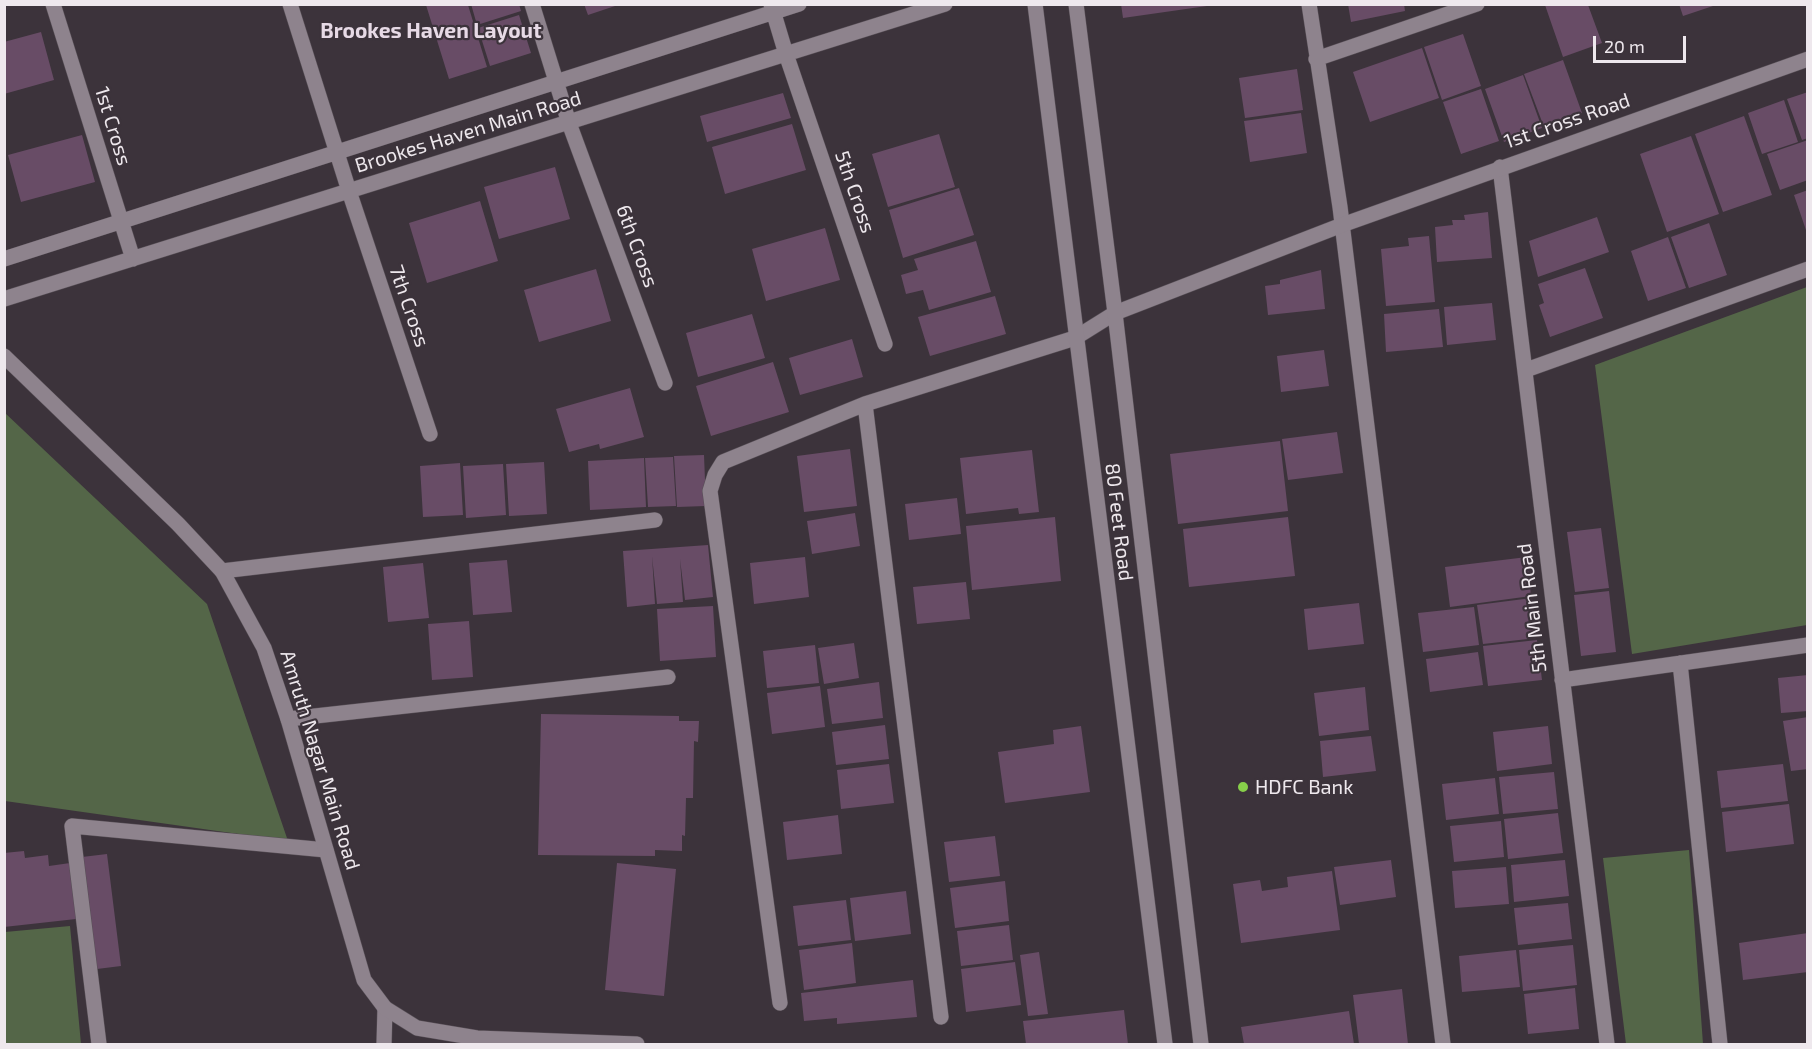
<!DOCTYPE html>
<html>
<head>
<meta charset="utf-8">
<style>
  body { margin:0 }
  #map { position:relative; width:1812px; height:1049px; overflow:hidden; background:#3c333b; font-family:"Exo 2",sans-serif }
  canvas { display:block }
  .frame { position:absolute; inset:0; border:6px solid #eee8ed; pointer-events:none }
  .scale { position:absolute; left:1593px; top:36px; width:93px; height:27px; box-sizing:border-box; border:3px solid #eee8ed; border-top:0; padding-left:8px; font-size:18px; line-height:21px; white-space:nowrap; color:#eee8ed; -webkit-text-stroke:4px #3c333b; paint-order:stroke }
</style>
</head>
<body>
<div id="map">
<canvas width="1812" height="1049"></canvas>
<div class="frame"></div>
<div class="scale">20 m</div>
</div>
<script>
const ctx = document.querySelector('canvas').getContext('2d');
ctx.lineJoin = 'round';
function fillPath(path, color) { ctx.fillStyle = color; ctx.fill(path, 'evenodd'); }
const poly = rows => new Path2D(rows.map(r => 'M' + r).join(''));
function stroke(path, color, width, dash) { ctx.strokeStyle = color; ctx.lineWidth = width; ctx.lineCap = dash ? 'butt' : 'round'; ctx.setLineDash(dash || []); ctx.stroke(path); }
function label(font, color, halo, rows, align = 'center') {
  ctx.font = font + ' "Exo 2",sans-serif'; ctx.lineWidth = 4.5; ctx.setLineDash([]); ctx.textBaseline = 'middle'; ctx.strokeStyle = halo; ctx.fillStyle = color; for (const [text, x, y, turn = 0] of rows) {
    ctx.save(); ctx.translate(x, y); ctx.rotate((+turn || 0) * Math.PI / 180); ctx.textAlign = isNaN(turn) ? turn : align; if (halo) ctx.strokeText(text, 0, 0); ctx.fillText(text, 0, 0); ctx.restore();
  }
}
const green = poly([
  [1807,287,1807,625,1632,654,1595,365],
  [4,412,207,604,288,841,5,801],
  [1689,850,1703,1044,1626,1044,1603,858],
  [70,926,81,1044,5,1044,5,932]
]);
const building = poly([
  [471,4,519,4,521,11,477,25],
  [584,4,618,4,618,5,588,15],
  [1121,4,1207,4,1207,6,1123,18],
  [1348,4,1404,4,1405,11,1351,22],
  [1679,4,1716,4,1716,5,1683,16],
  [426,5,468,5,487,67,449,79],
  [1545,5,1588,5,1602,43,1563,57],
  [519,15,531,53,490,66,478,28],
  [41,32,54,80,4,94,4,42],
  [1463,34,1481,86,1442,100,1424,47],
  [1422,48,1439,98,1370,122,1353,72],
  [1563,60,1582,113,1544,127,1524,74],
  [1297,69,1303,110,1245,118,1239,78],
  [1523,75,1542,128,1504,142,1485,89],
  [1481,89,1499,141,1461,154,1443,102],
  [1808,92,1808,138,1802,140,1787,99],
  [783,93,791,118,707,142,700,116],
  [1784,100,1798,142,1762,154,1748,113],
  [1301,113,1307,153,1250,162,1244,121],
  [1744,116,1772,195,1723,212,1695,134],
  [792,124,806,170,725,194,712,147],
  [939,134,955,187,888,207,872,154],
  [82,135,95,182,21,202,8,155],
  [1691,136,1719,214,1667,232,1640,154],
  [1808,140,1808,180,1780,190,1767,154],
  [555,167,570,219,499,239,484,187],
  [959,188,974,235,903,258,889,210],
  [1808,190,1808,233,1807,233,1794,195],
  [480,201,498,261,427,283,409,223],
  [1488,212,1492,258,1437,262,1435,227,1453,225,1452,220,1465,220,1464,215],
  [1597,217,1609,252,1538,277,1529,241],
  [1709,223,1727,275,1689,288,1671,237],
  [825,228,840,280,766,301,752,249],
  [1429,236,1435,302,1386,306,1381,249,1409,246,1408,238],
  [1668,237,1686,288,1648,301,1631,251],
  [976,241,991,292,929,310,923,290,906,294,901,275,918,270,914,259],
  [1585,268,1603,318,1550,337,1539,305,1544,303,1538,284],
  [596,269,611,321,539,342,524,290],
  [1321,270,1325,309,1268,315,1265,286,1280,284,1280,280],
  [995,296,1006,334,930,356,918,317],
  [1492,303,1496,340,1447,345,1444,307],
  [1439,309,1443,347,1386,352,1384,314],
  [752,314,765,358,698,377,686,333],
  [852,339,863,377,800,395,789,358],
  [1324,350,1329,386,1281,392,1277,356],
  [773,362,789,412,711,436,696,386],
  [630,388,644,437,600,449,599,444,569,452,556,409],
  [1337,432,1343,473,1288,480,1282,439],
  [1280,441,1288,511,1178,524,1170,454],
  [850,449,857,506,804,512,797,456],
  [1032,450,1039,512,1019,514,1018,508,966,514,960,458],
  [704,455,706,506,677,507,674,456],
  [673,457,676,506,648,507,645,458],
  [644,458,646,507,590,510,588,461],
  [544,462,547,514,509,516,506,464],
  [460,463,463,515,423,517,420,466],
  [503,464,506,515,466,518,463,466],
  [957,498,961,534,909,540,905,504],
  [855,513,860,546,812,554,807,521],
  [1055,517,1061,581,972,590,966,526],
  [1288,517,1295,576,1189,587,1183,529],
  [1601,528,1609,588,1575,592,1567,532],
  [708,545,713,597,685,600,680,559,683,602,657,604,652,556,655,604,627,607,623,551],
  [805,557,809,597,754,604,750,563],
  [1527,557,1531,596,1450,607,1445,567],
  [507,560,512,612,473,615,469,563],
  [423,563,429,618,388,622,383,567],
  [966,582,970,619,917,624,913,587],
  [1609,591,1616,652,1581,656,1574,595],
  [1532,598,1537,638,1483,644,1477,605],
  [1359,603,1364,644,1308,650,1304,609],
  [713,606,716,657,660,661,657,609],
  [1474,607,1479,645,1423,652,1418,613],
  [469,621,473,677,432,680,428,624],
  [1537,640,1542,680,1488,686,1483,646],
  [854,643,859,678,824,684,818,648],
  [815,645,819,683,767,688,763,651],
  [1478,652,1483,685,1430,692,1426,659],
  [1808,675,1808,711,1781,713,1778,678],
  [879,682,883,718,832,724,827,689],
  [820,686,825,727,772,734,767,693],
  [1365,687,1369,730,1319,736,1314,693],
  [541,714,679,716,679,721,699,721,698,742,694,741,693,798,686,798,685,836,682,835,682,851,655,850,655,856,538,855],
  [1808,717,1808,769,1791,771,1783,721],
  [885,725,889,759,836,765,832,732],
  [1081,726,1090,792,1005,803,998,752,1054,744,1053,730],
  [1548,726,1552,764,1497,771,1493,732],
  [1371,736,1376,771,1323,777,1320,741],
  [889,764,894,803,841,809,837,770],
  [1783,764,1788,801,1721,808,1717,771],
  [1554,772,1558,809,1503,814,1499,777],
  [1495,778,1499,814,1446,820,1442,784],
  [1789,804,1794,844,1726,852,1722,812],
  [1558,813,1563,853,1508,859,1504,819],
  [838,815,842,854,787,860,783,822],
  [1501,821,1504,857,1454,862,1450,826],
  [995,836,1000,876,949,882,944,842],
  [24,851,25,858,48,855,49,866,70,863,76,919,4,927,4,853],
  [107,854,121,966,97,969,82,857],
  [1391,860,1396,897,1340,905,1334,867],
  [1565,860,1569,896,1514,902,1511,865],
  [617,863,676,869,664,996,605,990],
  [1506,867,1509,904,1455,908,1452,871],
  [1332,871,1340,930,1241,943,1233,884,1260,880,1262,891,1288,887,1287,877],
  [1005,881,1009,921,955,928,950,888],
  [906,891,911,934,855,941,850,898],
  [846,900,851,940,798,946,793,906],
  [1568,903,1572,939,1518,945,1514,908],
  [1009,925,1013,960,961,966,957,931],
  [1808,933,1808,972,1743,980,1739,943],
  [852,943,856,983,804,990,799,950],
  [1573,945,1577,985,1523,991,1519,950],
  [1516,950,1520,987,1462,992,1459,956],
  [1039,952,1048,1014,1028,1016,1020,955],
  [1015,962,1021,1005,966,1012,961,969],
  [913,980,917,1017,837,1024,837,1018,804,1021,801,993],
  [1575,988,1579,1029,1528,1034,1524,994],
  [1402,989,1408,1044,1359,1044,1353,995],
  [1124,1010,1128,1044,1026,1044,1023,1021],
  [1349,1011,1354,1044,1244,1044,1241,1027]
]);
const service = poly([
  [99,1044,72,826,326,850]
]);
const minor = poly([
  [53,4,133,259],
  [290,4,349,191,430,434],
  [532,4,569,123,665,383],
  [771,4,786,54,885,344],
  [1309,4,1340,207,1443,1044],
  [1316,59,1477,4],
  [1500,167,1607,1044],
  [4,259,799,4],
  [4,299,945,4],
  [1526,370,1808,269],
  [865,404,941,1017],
  [222,571,655,520],
  [1680,663,1720,1044],
  [1562,680,1808,645],
  [288,719,668,677],
  [780,1003,710,491,715,475,723,462,865,404,1075,338],
  [384,1044,385,1008]
]);
const tertiary = poly([
  [1075,338,1115,313,1342,225,1808,59]
]);
const secondary = poly([
  [1035,4,1165,1044],
  [1076,4,1115,313,1201,1044],
  [4,356,178,524,222,571,264,648,288,719,364,980,385,1008,417,1028,477,1038,637,1044]
]);
const markers = [
  [1243,787,6,"#87cf4a"]
];
const streetNames = [
  ["1st Cross Road",1567,121,-19],
  ["1st Cross",113,126,73],
  ["Brookes Haven Main Road",468,132,-17],
  ["5th Cross",855,192,71],
  ["6th Cross",637,246,70],
  ["7th Cross",409,306,71],
  ["80 Feet Road",1119,522,83],
  ["5th Main Road",1532,608,-97],
  ["Amruth Nagar Main Road",320,760,73]
];
const poiNames = [
  ["HDFC Bank",1255,787]
];
const neighbourhoodNames = [
  ["Brookes Haven Layout",431,31]
];
fillPath(green, '#546648');
fillPath(building, '#684c66');
stroke(service, '#585057', 16);
stroke(minor, '#585057', 16);
stroke(tertiary, '#585057', 16);
stroke(secondary, '#585057', 16);
stroke(service, '#8e838d', 15);
stroke(minor, '#8e838d', 15);
stroke(tertiary, '#8e838d', 15);
stroke(secondary, '#8e838d', 15);
for (const [x, y, r, color] of markers) { const dot = new Path2D(); dot.arc(x, y, r, 0, 2 * Math.PI); ctx.fillStyle = color; ctx.fill(dot); stroke(dot, '#3c333b', 2); }
label('20px', '#eee8ed', '#3c333b', streetNames);
label('20px', '#eee8ed', '#3c333b', poiNames, 'left');
label('bold 21px', '#e7dae6', '#3c333b', neighbourhoodNames);
</script>
</body>
</html>
